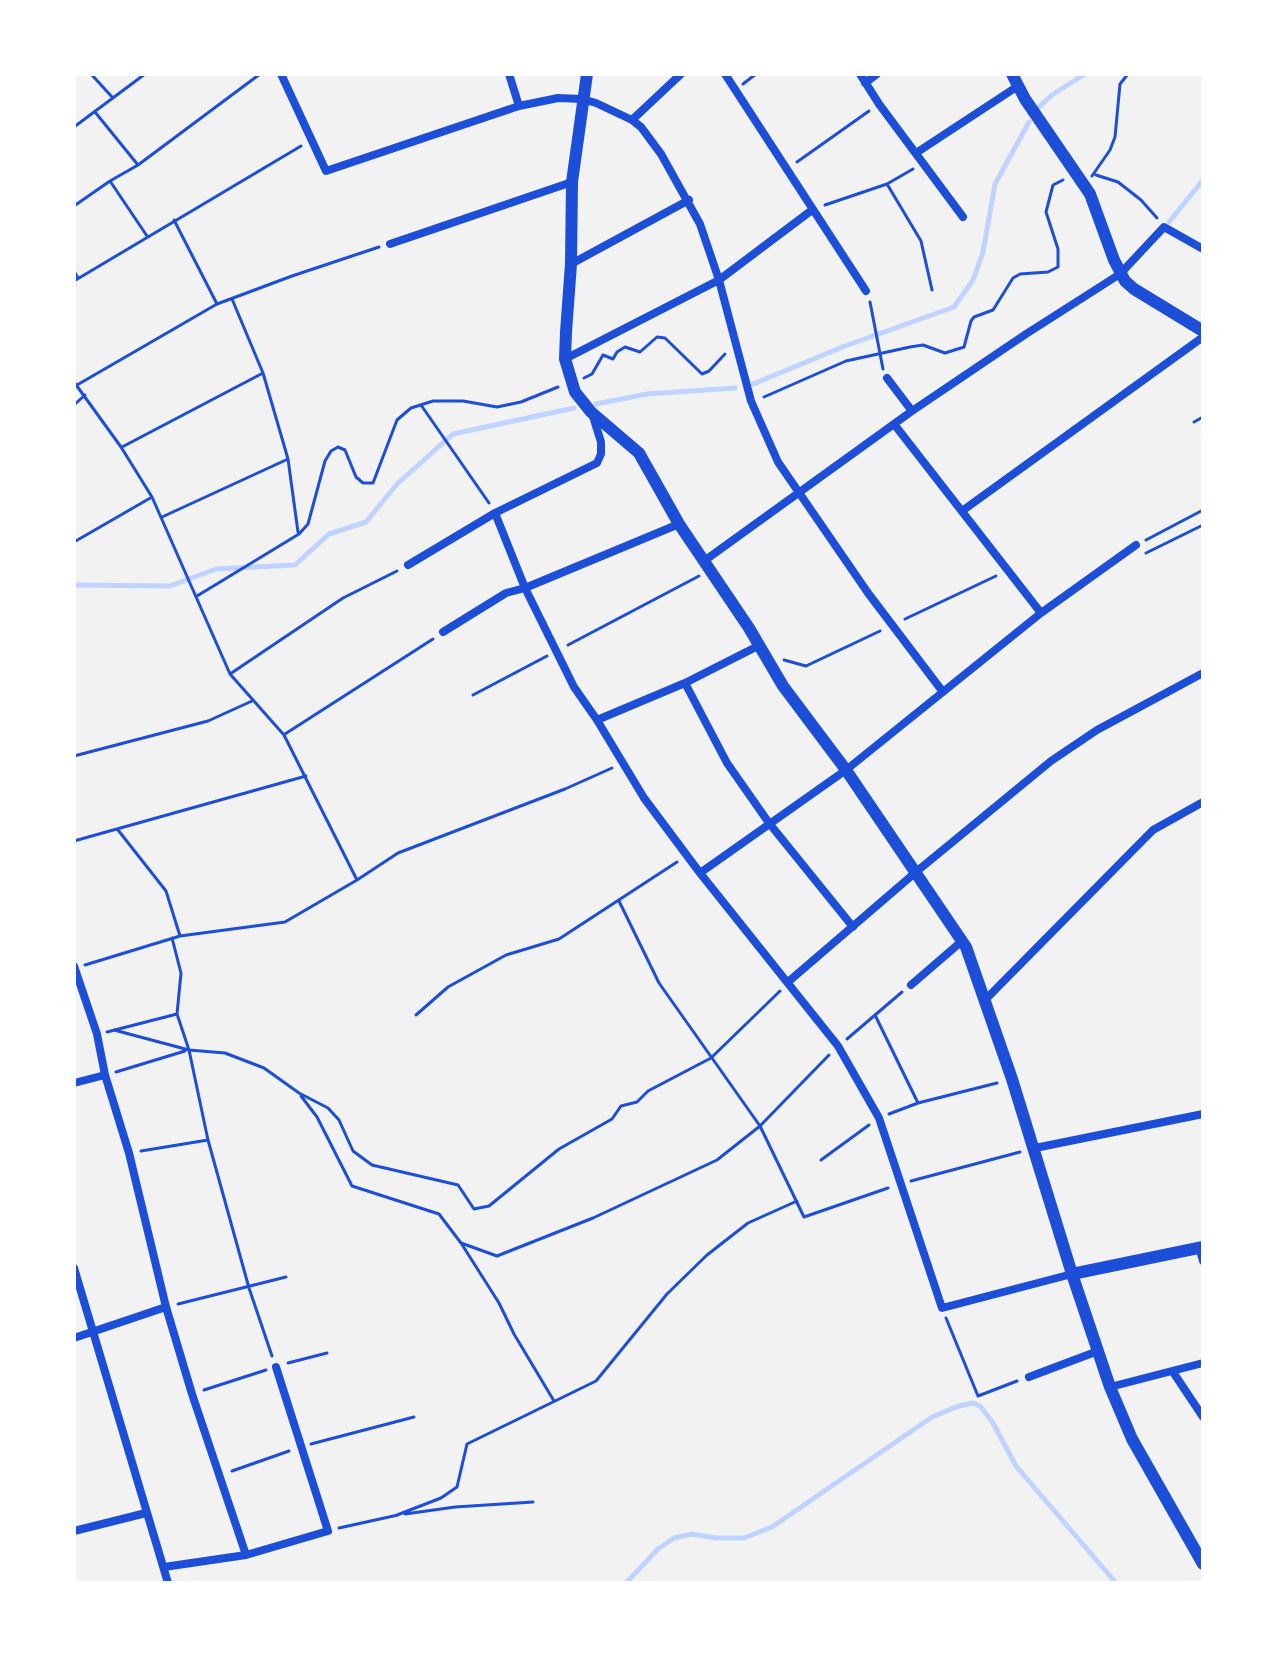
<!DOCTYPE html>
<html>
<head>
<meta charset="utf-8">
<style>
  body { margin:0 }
  #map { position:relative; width:1277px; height:1657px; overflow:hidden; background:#f2f2f2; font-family:Jost,sans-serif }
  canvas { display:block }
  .frame { position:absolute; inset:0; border:76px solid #fff; pointer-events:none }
</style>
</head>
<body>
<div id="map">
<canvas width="1277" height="1657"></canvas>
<div class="frame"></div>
</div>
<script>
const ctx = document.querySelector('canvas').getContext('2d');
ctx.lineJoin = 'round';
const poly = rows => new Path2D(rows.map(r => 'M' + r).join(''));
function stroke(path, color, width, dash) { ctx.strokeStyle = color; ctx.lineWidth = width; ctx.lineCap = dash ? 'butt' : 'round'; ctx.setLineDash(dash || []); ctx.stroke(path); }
const stream = poly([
  [1039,107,1052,95,1085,74],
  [1169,222,1203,180],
  [753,384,845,346,954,307,973,280,983,252,995,184,1029,122],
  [596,404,647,394,735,388],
  [74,585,170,586,216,569,295,565,329,534,366,522,397,484,453,434,574,408],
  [626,1583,658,1549,674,1538,692,1534,716,1538,744,1538,772,1527,932,1417,956,1407,973,1403,981,1407,993,1423,1016,1466,1116,1583]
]);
const path = poly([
  [91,74,113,98],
  [743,84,756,74],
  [95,112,138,165],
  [74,127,145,74],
  [797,162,869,111],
  [1096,175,1118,182,1141,200,1157,218],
  [1092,176,1110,150,1115,137,1120,84,1128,74],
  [110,181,147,236],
  [887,184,921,241,932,290],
  [825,205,887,184,913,169],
  [74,206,110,181,138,165,260,74],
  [174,220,217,304],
  [74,271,78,278],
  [74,281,301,146],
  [232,299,263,373,288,459,298,532],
  [870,302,883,369],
  [584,378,592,374,603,355,613,359,617,352,625,347,640,352,657,337,665,338,702,374,709,371,725,354],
  [74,382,121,447,152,497,230,674,284,735,357,880],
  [77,385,217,304,292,276,379,247],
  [764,397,846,361,910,347,923,345,945,353,964,347,971,321,974,317,993,310,1013,278,1020,274,1048,272,1058,267,1058,249,1046,212,1053,185,1063,180],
  [74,405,85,395],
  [421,405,489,503],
  [1194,422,1203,417],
  [122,447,263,373],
  [162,517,288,459],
  [1146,540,1203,510],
  [74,542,152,497],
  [1146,553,1203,525],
  [197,596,299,534,308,524,325,461,331,451,338,447,345,450,356,477,363,483,373,483,397,420,411,408,433,401,463,401,497,407,521,402,558,387],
  [905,619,996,576],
  [568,645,699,576],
  [784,660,806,666,880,631],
  [230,674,343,598,397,571],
  [473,695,547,656],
  [285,734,433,639],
  [74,756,208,721,252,701],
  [118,830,166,891,180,936],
  [74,841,306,776],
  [619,901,659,983,760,1126,804,1217,888,1188],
  [172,938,181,973,177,1014,189,1050,208,1140,249,1288,272,1356],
  [85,965,180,936,285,922,357,880,398,853,565,789,612,768],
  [416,1015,448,987,506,955,559,939,677,862],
  [875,1015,918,1103],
  [114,1030,189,1050,225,1053,264,1068,299,1093,328,1108,339,1120,353,1151,372,1165,458,1185,474,1209,489,1206,559,1149,612,1119,621,1106,637,1102,648,1091,711,1058,780,991],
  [107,1032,177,1014],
  [847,1039,902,992],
  [116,1072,185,1051],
  [301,1096,317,1117,352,1186,439,1214,461,1243],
  [889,1114,918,1103,997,1083],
  [141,1151,208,1140],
  [821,1160,869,1125],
  [911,1181,1020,1152],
  [178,1304,286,1277],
  [946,1318,978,1396,1017,1381],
  [288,1363,327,1353],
  [204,1390,266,1370],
  [554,1401,514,1334,499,1303,461,1243,497,1256,593,1218,717,1160,760,1126,829,1055],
  [311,1444,414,1417],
  [232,1471,289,1451],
  [405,1514,455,1507,533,1502],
  [397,1515,441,1498,457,1487,467,1444,596,1381,667,1294,707,1255,748,1223,797,1201],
  [339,1528,398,1515]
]);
const minor = poly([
  [281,74,326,171,519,106,558,98,582,99,596,103,632,120,641,127,661,154,700,224,719,280,751,401,778,462,868,593,943,692],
  [509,74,519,106],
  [725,74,866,291],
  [860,74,879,104,963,217],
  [865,83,877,74],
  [632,120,681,74],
  [916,153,1018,86],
  [390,244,572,182],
  [571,264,689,200],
  [565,359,719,280,812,210],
  [887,378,912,411],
  [894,424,1041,613],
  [962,511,1203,337],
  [495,513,525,588,574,687,597,720,644,798,700,873,838,1046,879,1118,942,1308,1072,1274],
  [704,561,912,411,1026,334,1120,274,1164,227,1203,249],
  [408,565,495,513,597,463,601,454,601,442,592,413],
  [443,632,506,593,525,588,679,524],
  [685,683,727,763,769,823,853,927],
  [597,720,685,683,760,645],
  [700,873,846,770,1041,613,1136,545],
  [74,966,97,1034,105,1075,129,1153,166,1307,192,1394,246,1555],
  [788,982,916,872,1051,761,1097,730,1203,673],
  [911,985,962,941],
  [986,999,1153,830,1203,802],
  [74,1083,105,1075],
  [1035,1148,1203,1114],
  [1199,1247,1203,1261],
  [74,1268,168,1583],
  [74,1338,166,1307],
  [1173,1372,1203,1417],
  [1029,1377,1098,1351],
  [1110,1387,1203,1363],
  [74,1531,146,1513],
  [164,1567,246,1555,328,1531,276,1367]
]);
const tertiary = poly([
  [587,74,572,182,571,264,566,332,565,359,575,392,591,412,639,453,679,524,749,628,783,686,846,770,966,947,1012,1079,1072,1274,1110,1387,1132,1439,1203,1564],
  [1012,74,1025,99,1090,194,1114,260,1125,281,1134,289,1203,331],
  [1072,1274,1203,1247]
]);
stroke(stream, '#bfd3fe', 5);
stroke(path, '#1d4ed8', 3);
stroke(minor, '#1d4ed8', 8);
stroke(tertiary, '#1d4ed8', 12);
</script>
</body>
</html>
